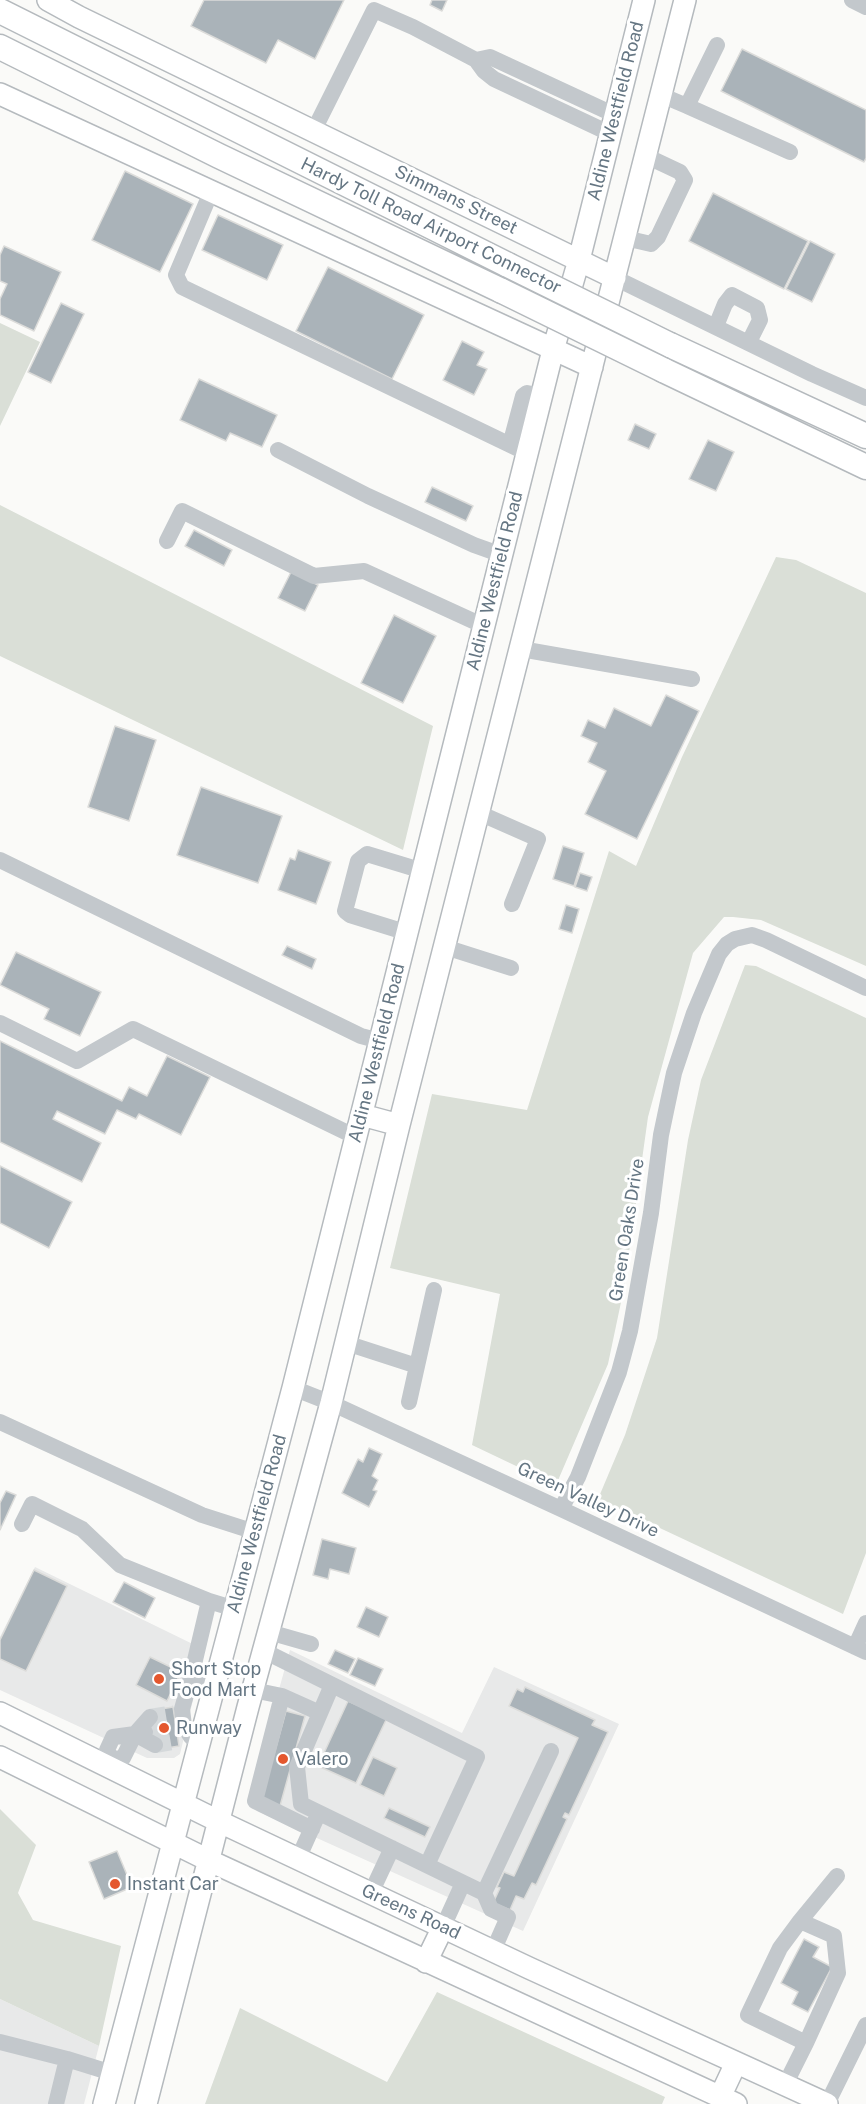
<!DOCTYPE html>
<html>
<head>
<meta charset="utf-8">
<style>
  body { margin:0 }
  canvas { display:block; background:#fafaf8 }
</style>
</head>
<body>
<canvas width="866" height="2104"></canvas>
<script>
const ctx = document.querySelector('canvas').getContext('2d');
ctx.lineJoin = 'round';
function fillPath(path, color) { ctx.fillStyle = color; ctx.fill(path, 'evenodd'); }
const poly = rows => new Path2D(rows.map(r => 'M' + r).join(''));
function stroke(path, color, width, dash) { ctx.strokeStyle = color; ctx.lineWidth = width; ctx.lineCap = dash ? 'butt' : 'round'; ctx.setLineDash(dash || []); ctx.stroke(path); }
function label(font, color, halo, rows, align = 'center') {
  ctx.font = font + ' "Public Sans",sans-serif'; ctx.lineWidth = 6; ctx.setLineDash([]); ctx.textBaseline = 'middle'; ctx.strokeStyle = halo; ctx.fillStyle = color; for (const [text, x, y, turn = 0] of rows) {
    ctx.save(); ctx.translate(x, y); ctx.rotate((+turn || 0) * Math.PI / 180); ctx.textAlign = isNaN(turn) ? turn : align; if (halo) ctx.strokeText(text, 0, 0); ctx.fillText(text, 0, 0); ctx.restore();
  }
}
const built = poly([
  [35,1567,205,1650,180,1754,174,1758,147,1758,0,1690,0,1637],
  [290,1650,462,1733,494,1667,619,1724,523,1931,257,1811,250,1793],
  [0,1999,99,2046,84,2104,0,2104]
]);
const green = poly([
  [0,323,40,342,0,426],
  [0,505,433,726,403,850,0,656],
  [776,557,796,560,866,593,866,966,761,920,733,917,724,917,693,953,648,1117,624,1288,608,1364,556,1485,472,1445,500,1294,390,1268,432,1094,527,1110,609,851,636,866,682,757],
  [745,965,756,966,866,1018,866,1553,843,1614,598,1499,625,1435,657,1338,688,1140,701,1080],
  [0,1809,36,1845,18,1893,33,1920,121,1946,99,2046,0,1999],
  [437,1992,665,2097,662,2104,205,2104,240,2008,387,2082]
]);
const building = poly([
  [204,0,344,0,315,59,278,40,266,63,191,26,204,0],
  [432,0,447,0,442,11,430,5,432,0],
  [742,49,866,110,866,158,864,162,721,91,742,49],
  [125,171,193,204,160,272,92,240,125,171],
  [713,193,808,241,784,289,689,241,713,193],
  [218,215,283,245,267,280,202,250,218,215],
  [810,241,835,254,812,302,786,289,810,241],
  [4,246,61,272,34,331,0,315,0,299,7,284,0,281,0,255,4,246],
  [328,267,424,315,392,379,296,331,328,267],
  [61,303,84,314,51,383,28,372,61,303],
  [462,341,484,352,477,365,487,369,474,395,443,380,462,341],
  [199,379,277,415,262,447,230,433,226,441,180,420,199,379],
  [635,424,656,434,649,449,628,440,635,424],
  [708,440,734,452,716,491,689,479,708,440],
  [432,487,473,506,466,521,425,502,432,487],
  [194,530,232,550,224,566,185,546,194,530],
  [291,572,318,585,305,611,278,598,291,572],
  [394,615,436,636,403,703,361,683,394,615],
  [666,695,699,711,637,839,585,814,606,771,588,762,597,743,581,736,588,720,605,728,614,708,651,726,666,695],
  [115,726,156,740,129,821,88,807,115,726],
  [201,787,282,816,258,883,177,855,201,787],
  [563,846,584,853,574,886,553,879,563,846],
  [298,850,331,862,316,904,278,890,290,858,295,860,298,850],
  [580,873,592,877,587,891,575,887,580,873],
  [566,905,579,909,572,933,559,929,566,905],
  [287,946,316,959,312,969,282,955,287,946],
  [16,952,101,992,80,1036,44,1019,49,1009,0,985,16,952],
  [0,1041,122,1101,129,1087,147,1096,167,1056,210,1077,181,1135,139,1114,136,1119,117,1110,105,1134,57,1111,53,1119,101,1143,82,1182,0,1142,0,1041],
  [0,1166,72,1202,49,1248,0,1223,0,1166],
  [369,1448,382,1454,372,1476,378,1480,373,1490,377,1491,369,1507,342,1493,358,1459,363,1462,369,1448],
  [6,1491,16,1495,0,1530,0,1503,6,1491],
  [322,1539,356,1548,349,1574,330,1569,328,1579,313,1575,322,1539],
  [34,1570,67,1586,26,1671,0,1659,0,1640,34,1570],
  [124,1582,155,1598,145,1618,113,1602,124,1582],
  [366,1607,388,1617,379,1637,357,1627,366,1607],
  [335,1650,355,1659,348,1673,328,1664,335,1650],
  [150,1657,181,1672,167,1701,136,1685,150,1657],
  [358,1658,383,1669,375,1686,350,1675,358,1658],
  [525,1687,595,1720,592,1725,608,1732,569,1815,565,1813,563,1817,567,1819,536,1885,532,1883,524,1899,516,1896,510,1910,493,1903,500,1888,497,1887,504,1872,514,1876,578,1738,509,1706,517,1689,523,1692,525,1687],
  [348,1701,387,1718,356,1783,318,1766,348,1701],
  [173,1707,179,1746,155,1750,149,1711,173,1707],
  [286,1711,305,1716,280,1806,261,1801,286,1711],
  [373,1757,397,1768,384,1796,360,1785,373,1757],
  [389,1808,430,1827,425,1837,384,1818,389,1808],
  [117,1851,132,1887,104,1899,89,1862,117,1851],
  [804,1939,819,1947,813,1957,832,1967,808,2012,792,2004,798,1992,781,1983,804,1939]
]);
const minorTunnel = poly([
  [150,1717,174,1713],
  [152,1730,176,1727],
  [155,1745,178,1741]
]);
const minor = poly([
  [852,0,866,7],
  [661,95,687,106,717,45],
  [687,106,790,152],
  [314,130,374,10,413,27,476,60],
  [611,134,494,79,484,71,476,60,490,57,615,115],
  [211,192,176,275,182,287,527,453],
  [625,238,651,244,658,237,685,180,680,172,646,156],
  [615,278,812,374,866,398],
  [716,326,725,304,732,295,757,308,760,320,749,342],
  [510,445,523,396,527,393,541,396],
  [278,450,368,496,474,545,502,555],
  [167,541,182,511,314,576,364,571,484,626],
  [521,649,692,679],
  [479,813,538,839,512,904],
  [0,860,361,1036,380,1041],
  [408,933,350,915,345,911,358,861,367,854,423,871],
  [445,947,511,968],
  [0,1023,77,1061,133,1029,356,1137],
  [346,1343,417,1366,434,1290],
  [293,1388,331,1403,561,1509,866,1652],
  [409,1402,417,1366],
  [0,1422,202,1515,255,1532],
  [561,1509,578,1477,619,1372,630,1331,651,1213,661,1135,674,1073,694,1013,719,954,727,944,735,939,752,935,766,940,866,988],
  [22,1524,32,1504,82,1529,120,1565,209,1601,235,1609],
  [209,1601,191,1677,216,1683],
  [269,1632,311,1644],
  [855,1647,866,1623],
  [264,1651,477,1757,427,1865],
  [191,1677,182,1709,184,1726,191,1737,201,1739],
  [332,1685,297,1767,301,1804,484,1893,491,1909,508,1917,493,1951],
  [253,1690,282,1696,320,1713],
  [282,1696,255,1801,312,1829],
  [145,1732,135,1734,155,1745],
  [111,1759,123,1758,135,1734,150,1717],
  [108,1766,111,1759,107,1750,113,1737,135,1734],
  [298,1859,316,1819],
  [371,1893,392,1848],
  [484,1893,551,1751],
  [800,1921,837,1876],
  [443,1927,463,1883],
  [0,2042,67,2059],
  [785,2085,806,2043,748,2015,780,1948,800,1921,834,1936,838,1973,806,2043],
  [56,2104,67,2059,112,2073],
  [827,2104,866,2025]
]);
const major = poly([
  [48,0,79,17,615,278],
  [0,94,592,367],
  [362,1115,399,1125],
  [0,1713,220,1822,529,1968,827,2104],
  [0,1757,210,1861,736,2104],
  [426,1962,443,1927],
  [720,2097,736,2063],
  [104,2104,293,1388,553,350,579,260,644,0],
  [146,2104,248,1707,331,1403,399,1125,685,0]
]);
const highway = poly([
  [0,11,508,265],
  [0,47,219,156,502,291],
  [670,345,866,436],
  [663,370,866,467]
]);
const highwayBridge = poly([
  [508,265,670,345],
  [502,291,663,370]
]);
const markers = [
  [159,1679,6,"#e4572e"],
  [164,1728,6,"#e4572e"],
  [283,1759,6,"#e4572e"],
  [115,1884,6,"#e4572e"]
];
const streetNames = [
  ["Aldine Westfield Road",616,111,-76],
  ["Simmans Street",456,200,26],
  ["Hardy Toll Road Airport Connector",431,226,26],
  ["Aldine Westfield Road",495,581,-76],
  ["Aldine Westfield Road",377,1053,-76],
  ["Green Oaks Drive",627,1230,-81],
  ["Green Valley Drive",588,1500,25],
  ["Aldine Westfield Road",257,1524,-75],
  ["Greens Road",411,1912,25]
];
const poiNames = [
  ["Short Stop",171,1669],
  ["Food Mart",171,1690],
  ["Runway",176,1728],
  ["Valero",295,1759],
  ["Instant Car",127,1884]
];
fillPath(built, '#e8e9e9');
fillPath(green, '#dadfd7');
fillPath(building, '#aab3b9');
stroke(building, '#dcdcda', 1.5);
stroke(minorTunnel, '#d5d9db', 16, [16, 8]);
stroke(major, '#b5babe', 24);
stroke(highway, '#b4b9bd', 27);
stroke(minor, '#c3c8cc', 16);
stroke(major, '#fff', 21);
stroke(highway, '#fff', 24);
stroke(highwayBridge, '#b4b9bd', 27, []);
stroke(highwayBridge, '#fff', 24);
for (const [x, y, r, color] of markers) { const dot = new Path2D(); dot.arc(x, y, r, 0, 2 * Math.PI); ctx.fillStyle = color; ctx.fill(dot); stroke(dot, '#fff', 2); }
label('18px', '#657683', '#fff', streetNames);
label('18px', '#657683', '#fff', poiNames, 'left');
</script>
</body>
</html>
